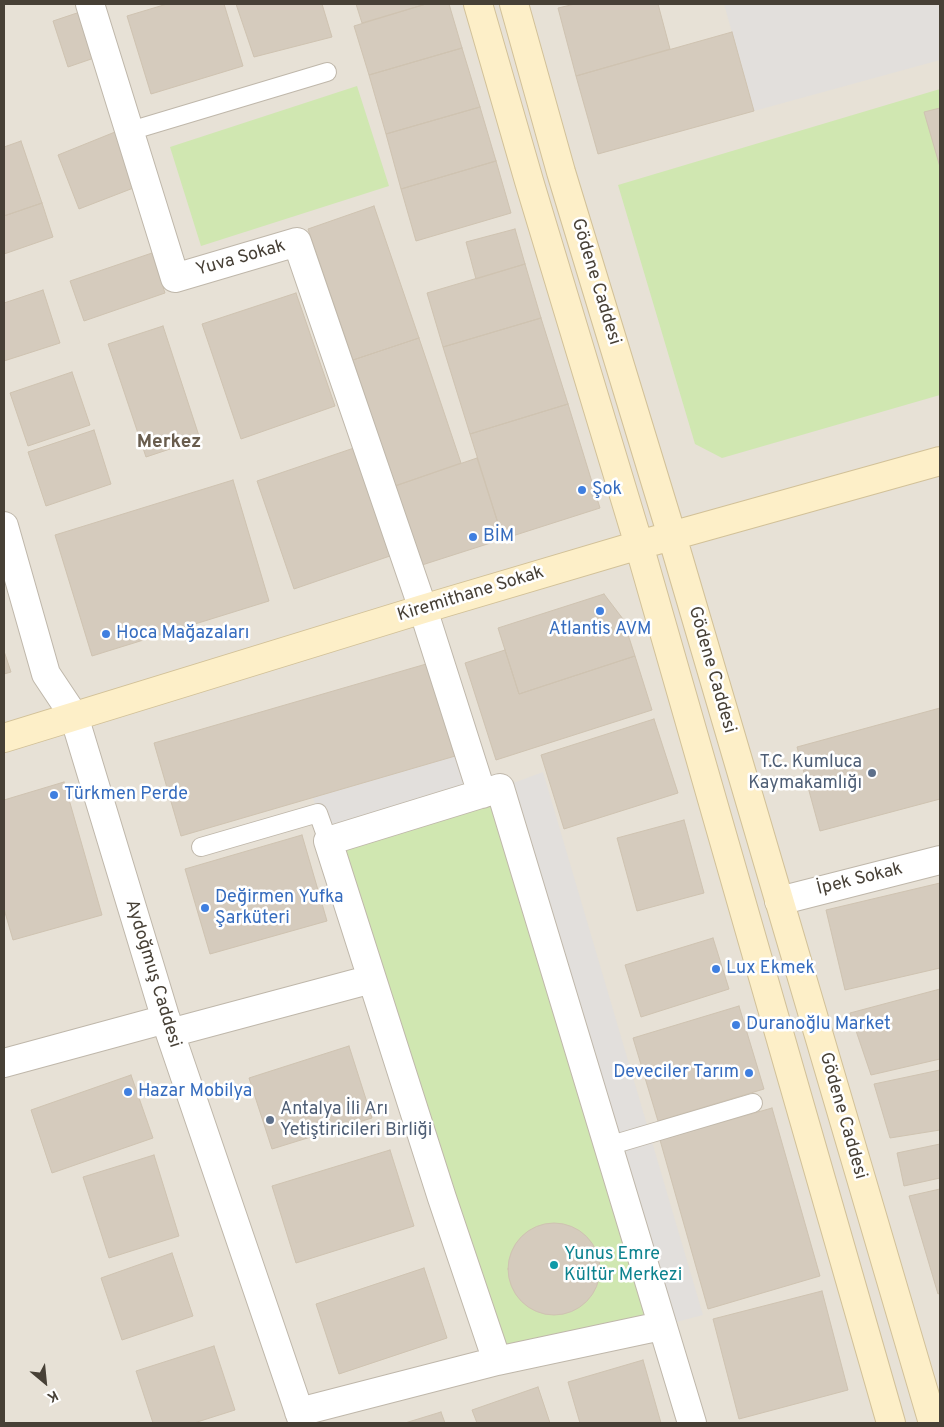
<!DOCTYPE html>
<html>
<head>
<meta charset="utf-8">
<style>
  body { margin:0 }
  #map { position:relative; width:944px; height:1427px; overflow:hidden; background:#f3efe8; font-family:Overpass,sans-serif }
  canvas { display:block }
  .frame { position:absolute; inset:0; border:5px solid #474036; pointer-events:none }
  .north { position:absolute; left:20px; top:1357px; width:50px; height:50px; -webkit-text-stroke:4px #fff; paint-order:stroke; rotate:152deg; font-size:14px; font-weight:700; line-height:20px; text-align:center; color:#474036 }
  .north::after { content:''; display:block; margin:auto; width:18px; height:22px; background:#474036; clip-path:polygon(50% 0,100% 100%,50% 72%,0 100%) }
</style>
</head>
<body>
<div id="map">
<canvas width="944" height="1427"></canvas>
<div class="frame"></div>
<div class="north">K</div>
</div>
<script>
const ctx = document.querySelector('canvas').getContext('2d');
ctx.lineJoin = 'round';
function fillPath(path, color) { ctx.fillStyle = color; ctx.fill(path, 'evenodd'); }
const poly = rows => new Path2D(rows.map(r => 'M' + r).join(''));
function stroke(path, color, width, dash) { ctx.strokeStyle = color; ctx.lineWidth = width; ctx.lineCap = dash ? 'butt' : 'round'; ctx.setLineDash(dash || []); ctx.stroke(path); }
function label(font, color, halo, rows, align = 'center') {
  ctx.font = font + ' Overpass,sans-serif'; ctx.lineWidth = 5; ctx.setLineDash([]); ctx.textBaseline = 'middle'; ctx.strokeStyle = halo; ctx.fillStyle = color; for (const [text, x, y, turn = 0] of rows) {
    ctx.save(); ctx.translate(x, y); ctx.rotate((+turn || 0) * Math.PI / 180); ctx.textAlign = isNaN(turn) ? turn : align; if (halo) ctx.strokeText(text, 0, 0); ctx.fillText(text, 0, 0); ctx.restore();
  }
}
const residential = poly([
  [4,4,940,4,940,1423,4,1423]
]);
const green = poly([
  [357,86,389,186,201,246,170,147],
  [940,89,940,395,722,458,695,444,618,185],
  [500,788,661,1326,497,1361,328,841]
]);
const parking = poly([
  [724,4,940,4,940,60,754,111],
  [469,752,482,794,328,841,313,798],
  [543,772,703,1315,661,1326,500,788]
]);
const building = poly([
  [167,4,224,4,243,66,151,94,127,16,167,4],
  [236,4,322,4,332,37,254,57,236,4],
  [356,4,426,4,362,23,356,4],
  [426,4,449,4,462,48,369,75,354,26,426,4],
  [575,4,658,4,670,49,576,76,558,8,575,4],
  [86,10,100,56,68,67,53,21,86,10],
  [732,32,754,111,598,154,576,76,732,32],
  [462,48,480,107,386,134,369,75,462,48],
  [480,107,496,161,401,189,386,134,480,107],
  [940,108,940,167,924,112,940,108],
  [115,132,136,187,79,209,58,155,115,132],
  [21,141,42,203,4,216,4,147,21,141],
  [496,161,511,213,416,241,401,189,496,161],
  [42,203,53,237,4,254,4,216,42,203],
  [374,206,419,338,353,360,308,229,374,206],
  [515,229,525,264,476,279,466,242,515,229],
  [152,253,165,293,84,321,70,281,152,253],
  [525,264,541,318,443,347,427,293,525,264],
  [43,290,60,343,4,361,4,303,43,290],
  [296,293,335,406,241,439,202,324,296,293],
  [541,318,568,404,470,434,443,347,541,318],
  [163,326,200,439,146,457,108,344,163,326],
  [419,338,461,463,395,486,353,360,419,338],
  [72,372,90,425,28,446,10,393,72,372],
  [568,404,600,508,503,539,470,434,568,404],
  [94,430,111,484,46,506,28,452,94,430],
  [354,448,390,556,294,589,257,481,354,448],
  [477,458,503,539,422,565,395,486,477,458],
  [233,480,269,601,92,656,55,535,233,480],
  [604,594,623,619,635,656,519,694,498,628,604,594],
  [505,650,519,694,635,656,652,710,496,760,465,663,505,650],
  [4,651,11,672,4,674,4,651],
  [440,660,469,752,181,836,154,743,440,660],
  [940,708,940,799,820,831,797,747,940,708],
  [654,719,678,793,564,829,541,755,654,719],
  [64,782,102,915,13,940,4,909,4,800,64,782],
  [684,820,704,893,637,911,617,838,684,820],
  [302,835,327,921,210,954,185,869,302,835],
  [940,883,940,968,845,990,826,910,940,883],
  [713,938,729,989,641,1017,625,965,713,938],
  [940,989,940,1059,871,1075,850,1013,940,989],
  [739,1006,764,1089,658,1121,633,1038,739,1006],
  [349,1046,372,1118,272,1149,249,1078,349,1046],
  [940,1070,940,1130,890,1138,874,1084,940,1070],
  [131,1075,153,1138,52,1173,31,1110,131,1075],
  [772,1108,820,1276,708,1309,660,1140,772,1108],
  [940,1144,940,1178,904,1186,897,1153,940,1144],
  [390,1150,414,1226,296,1263,272,1186,390,1150],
  [154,1155,179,1236,109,1258,83,1177,154,1155],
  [940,1189,940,1293,938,1294,909,1196,940,1189],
  '508 1269a46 46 0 1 1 92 0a46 46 0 1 1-92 0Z',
  [172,1253,193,1316,122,1340,101,1278,172,1253],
  [424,1268,447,1338,339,1374,316,1304,424,1268],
  [822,1291,848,1390,739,1419,713,1319,822,1291],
  [214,1346,235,1410,194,1423,153,1423,136,1371,214,1346],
  [643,1360,661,1423,580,1423,568,1382,643,1360],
  [538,1387,550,1423,477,1423,472,1410,538,1387],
  [441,1412,445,1423,405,1423,441,1412]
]);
const lane = poly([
  [130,131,327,72],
  [201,847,318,813,328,841],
  [608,1146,753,1103]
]);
const street = poly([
  [90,4,175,278,297,242,423,609,482,794],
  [4,526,46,674,74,716,170,1033,303,1423],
  [779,901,940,860],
  [170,1033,372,979],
  [4,1063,166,1019],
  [497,1361,442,1198,328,841,500,788,692,1423],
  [299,1412,497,1361,661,1326]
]);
const secondary = poly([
  [478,4,529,181,639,545,891,1423],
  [514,4,561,172,672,536,933,1423],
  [4,738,423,609,639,545,940,461]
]);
const markers = [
  [582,490,5,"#3f7fe0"],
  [473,537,5,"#3f7fe0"],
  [600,611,5,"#3f7fe0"],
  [106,634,5,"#3f7fe0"],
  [872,773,5,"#5c6f8a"],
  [54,795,5,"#3f7fe0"],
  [205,908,5,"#3f7fe0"],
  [716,969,5,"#3f7fe0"],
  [736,1025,5,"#3f7fe0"],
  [749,1073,5,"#3f7fe0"],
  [128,1092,5,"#3f7fe0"],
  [270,1120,5,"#5c6f8a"],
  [554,1265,5,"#0f9aa8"]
];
const streetNames = [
  ["Yuva Sokak",241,259,-16],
  ["Gödene Caddesi",595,282,73],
  ["Kiremithane Sokak",471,595,-17],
  ["Gödene Caddesi",711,670,74],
  ["İpek Sokak",860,880,-14],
  ["Aydoğmuş Caddesi",152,974,73],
  ["Gödene Caddesi",842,1116,74]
];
const shopNames = [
  ["Şok",592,490],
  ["BİM",483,537],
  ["Atlantis AVM",600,630,"center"],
  ["Hoca Mağazaları",116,634],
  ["Türkmen Perde",64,795],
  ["Değirmen Yufka",215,898],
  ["Şarküteri",215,919],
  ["Lux Ekmek",726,969],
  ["Duranoğlu Market",746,1025],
  ["Deveciler Tarım",739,1073,"right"],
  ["Hazar Mobilya",138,1092]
];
const serviceNames = [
  ["T.C. Kumluca",862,763],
  ["Kaymakamlığı",862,784],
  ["Antalya İli Arı",280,1110,"left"],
  ["Yetiştiricileri Birliği",280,1131,"left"]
];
const cultureNames = [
  ["Yunus Emre",564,1255],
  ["Kültür Merkezi",564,1276]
];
const neighbourhoodNames = [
  ["Merkez",169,443]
];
fillPath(residential, '#e7e1d6');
fillPath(green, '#d0e7b1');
fillPath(parking, '#e2dfdc');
fillPath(building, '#d5cbbd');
stroke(building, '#cfc3b1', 1);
stroke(lane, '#bfb7aa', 20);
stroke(street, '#bfb7aa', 30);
stroke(secondary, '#d2c198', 30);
stroke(lane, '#fff', 18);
stroke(street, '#fff', 28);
stroke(secondary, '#fdefc8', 28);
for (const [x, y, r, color] of markers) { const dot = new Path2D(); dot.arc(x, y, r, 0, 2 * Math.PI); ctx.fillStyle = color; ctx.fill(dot); stroke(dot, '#fff', 2); }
label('18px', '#474036', '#fff', streetNames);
label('18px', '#366cbe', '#fff', shopNames, 'left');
label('18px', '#4e5e75', '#fff', serviceNames, 'right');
label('18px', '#0d838f', '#fff', cultureNames, 'left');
label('bold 19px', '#695d4e', '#fff', neighbourhoodNames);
</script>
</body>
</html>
